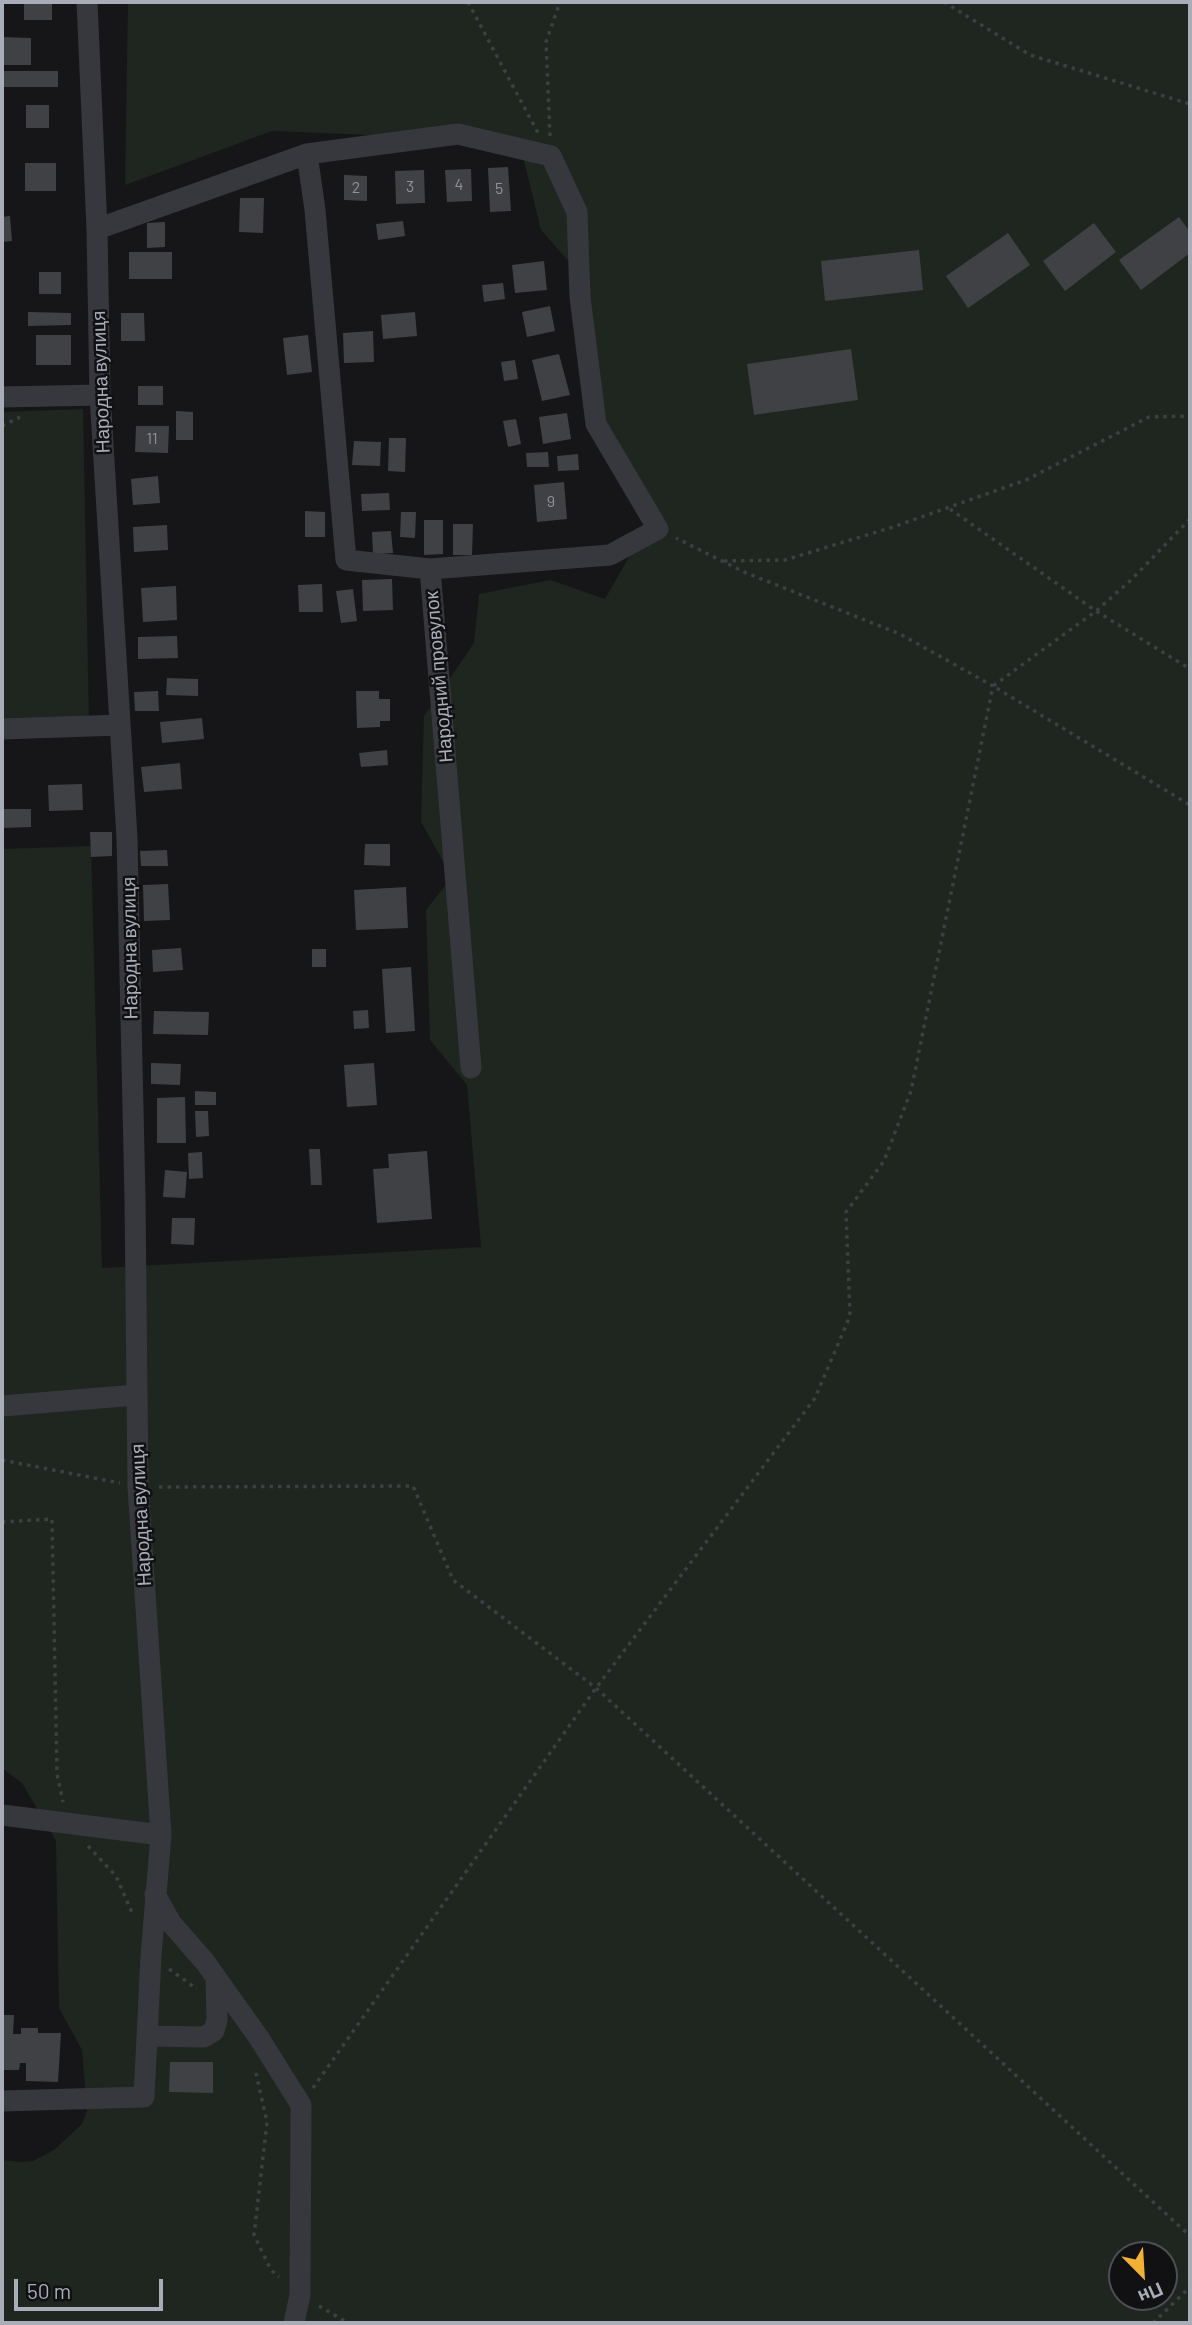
<!DOCTYPE html>
<html>
<head>
<meta charset="utf-8">
<style>
  body { margin:0 }
  #map { position:relative; width:1192px; height:2325px; overflow:hidden; background:#161618; font-family:Barlow,sans-serif }
  canvas { display:block }
  .frame { position:absolute; inset:0; border:4px solid #a8adb8; pointer-events:none }
  .north { position:absolute; left:1108px; top:2241px; width:70px; height:70px; box-sizing:border-box; background:#111113; border:2px solid #4d4f55; border-radius:50%; rotate:156deg; font-size:19px; font-weight:700; line-height:28px; text-align:center; color:#a8adb8 }
  .north::after { content:''; display:block; margin:auto; width:24px; height:32px; background:#f2b134; clip-path:polygon(50% 0,100% 100%,50% 72%,0 100%) }
  .scale { position:absolute; left:14px; top:2279px; width:149px; height:32px; box-sizing:border-box; border:4px solid #a8adb8; border-top:0; padding-left:9px; font-size:21px; line-height:24px; white-space:nowrap; color:#a8adb8; -webkit-text-stroke:5px #111113; paint-order:stroke }
</style>
</head>
<body>
<div id="map">
<canvas width="1192" height="2325"></canvas>
<div class="frame"></div>
<div class="north">Пн</div>
<div class="scale">50 m</div>
</div>
<script>
const ctx = document.querySelector('canvas').getContext('2d');
ctx.lineJoin = 'round';
function fillPath(path, color) { ctx.fillStyle = color; ctx.fill(path, 'evenodd'); }
const poly = rows => new Path2D(rows.map(r => 'M' + r).join(''));
function stroke(path, color, width, dash) { ctx.strokeStyle = color; ctx.lineWidth = width; ctx.lineCap = dash ? 'butt' : 'round'; ctx.setLineDash(dash || []); ctx.stroke(path); }
function label(font, color, halo, rows, align = 'center') {
  ctx.font = font + ' Barlow,sans-serif'; ctx.lineWidth = 5; ctx.setLineDash([]); ctx.textBaseline = 'middle'; ctx.strokeStyle = halo; ctx.fillStyle = color; for (const [text, x, y, turn = 0] of rows) {
    ctx.save(); ctx.translate(x, y); ctx.rotate((+turn || 0) * Math.PI / 180); ctx.textAlign = isNaN(turn) ? turn : align; if (halo) ctx.strokeText(text, 0, 0); ctx.fillText(text, 0, 0); ctx.restore();
  }
}
const green = poly([
  [128,2,1190,2,1190,2321,1188,2323,2,2323,2,2160,21,2162,33,2161,54,2150,82,2124,87,2111,82,2050,59,2008,56,1841,22,1783,2,1768,2,849,91,846,102,1268,481,1247,467,1085,430,1040,426,910,452,877,421,822,424,716,474,643,479,594,550,580,605,599,655,511,602,420,587,282,541,230,519,141,272,131,125,185],
  [1122,2255,1164,2255,1164,2297,1122,2297],
  [83,409,89,726,2,729,2,412]
]);
const building = poly([
  [24,2,52,2,52,20,24,20],
  [2,37,31,38,31,65,2,65],
  [2,71,58,71,58,87,2,87],
  [26,105,49,105,49,128,26,128],
  [25,163,56,163,56,191,25,191],
  [508,167,511,211,490,212,488,168],
  [471,169,472,201,447,202,445,170],
  [424,170,425,203,396,204,395,171],
  [344,175,367,176,367,201,344,200],
  [240,198,264,198,263,233,239,232],
  [10,216,12,241,2,242,2,217],
  [1179,217,1190,232,1190,253,1141,290,1119,260],
  [403,221,405,236,378,240,376,224],
  [165,222,165,247,147,248,147,223],
  [1094,223,1116,252,1065,291,1043,261],
  [1008,233,1030,265,968,308,946,276],
  [919,250,923,290,825,301,821,261],
  [129,252,172,252,172,279,129,279],
  [544,261,547,290,515,293,512,265],
  [39,272,61,272,61,294,39,294],
  [503,283,505,299,484,302,482,285],
  [550,306,555,331,527,337,522,312],
  [28,312,71,313,71,325,28,326],
  [415,312,417,336,383,339,381,315],
  [121,313,144,313,145,341,121,341],
  [373,331,374,362,344,363,343,333],
  [36,335,71,335,71,365,36,365],
  [308,335,312,372,287,375,283,338],
  [851,349,858,400,754,415,747,364],
  [559,354,570,395,542,401,532,360],
  [515,360,518,379,504,381,501,362],
  [138,386,163,386,163,405,138,405],
  [176,411,193,412,193,440,176,440],
  [567,413,571,439,543,444,539,417],
  [516,419,521,444,508,447,503,421],
  [136,426,169,426,168,453,135,452],
  [389,438,406,438,405,472,388,471],
  [354,441,381,442,380,466,352,465],
  [548,452,549,467,527,467,526,453],
  [578,454,579,470,558,471,557,456],
  [158,476,160,503,133,505,131,479],
  [564,482,567,519,537,522,534,485],
  [389,493,390,510,362,511,361,494],
  [305,511,325,512,325,537,305,537],
  [401,512,416,512,415,538,400,537],
  [424,520,443,520,443,554,424,555],
  [453,524,473,524,472,555,453,555],
  [167,525,168,550,134,552,133,527],
  [391,531,393,553,373,554,372,532],
  [392,579,393,610,363,611,362,580],
  [322,584,323,612,299,612,298,585],
  [176,586,177,620,143,622,141,588],
  [353,589,357,621,341,623,336,591],
  [177,636,178,658,138,659,138,637],
  [167,678,198,679,198,696,166,695],
  [158,691,159,711,135,711,134,692],
  [356,691,379,691,379,699,390,699,390,721,380,721,380,727,357,728],
  [202,718,204,739,162,743,160,722],
  [387,750,388,765,361,767,359,753],
  [180,763,182,789,144,792,141,767],
  [82,784,83,810,49,811,48,785],
  [2,809,31,809,31,827,2,828],
  [90,832,112,832,112,856,91,857],
  [365,844,390,844,390,866,364,865],
  [167,850,168,866,141,866,140,851],
  [168,884,170,920,144,921,143,885],
  [406,887,408,928,356,930,354,890],
  [181,948,183,970,153,972,152,950],
  [312,949,326,949,326,967,312,967],
  [411,967,415,1031,386,1033,382,969],
  [368,1010,369,1028,354,1029,353,1011],
  [154,1011,209,1012,208,1035,153,1034],
  [151,1063,181,1064,180,1085,151,1084],
  [374,1063,377,1105,347,1107,344,1065],
  [195,1091,216,1092,216,1105,195,1105],
  [185,1097,186,1143,157,1143,157,1098],
  [195,1111,208,1111,209,1136,196,1137],
  [309,1149,320,1149,322,1185,311,1185],
  [427,1151,432,1219,377,1223,373,1169,389,1168,388,1154],
  [202,1152,203,1178,189,1179,188,1153],
  [165,1170,187,1172,185,1198,163,1197],
  [172,1218,195,1218,194,1245,171,1244],
  [2,2015,14,2015,13,2034,21,2034,21,2028,38,2028,38,2033,61,2033,58,2082,26,2081,26,2063,20,2063,19,2070,2,2070],
  [170,2062,213,2062,213,2093,169,2092]
]);
const path = poly([
  [468,2,538,133],
  [944,2,1030,55,1190,104],
  [550,136,546,42,560,2],
  [2,426,20,417],
  [950,509,1096,611,1190,669],
  [1190,519,1131,580,1096,611,993,686,1190,805],
  [724,561,785,560,893,527,1026,480,1149,417,1190,416],
  [2,1460,120,1483],
  [159,1487,413,1486,453,1580,596,1688,1190,2236],
  [2,1522,52,1519,57,1774,63,1802],
  [88,1846,116,1876,133,1915],
  [169,1969,197,1989],
  [256,2073,267,2122,254,2235,271,2270,279,2277],
  [313,2088,596,1688,815,1398,850,1316,846,1212,884,1161,911,1091,993,686,900,634,744,572,676,538],
  [319,2306,348,2323],
  [1153,2323,1190,2287]
]);
const minor = poly([
  [307,154,315,210,346,560,430,569,471,1068],
  [97,229,307,154,458,134,551,156,577,212,580,297,596,424,658,529,610,555,430,569],
  [2,397,100,395],
  [2,729,120,725],
  [2,1406,136,1395],
  [2,1815,161,1835],
  [155,1894,171,1923,205,1962,259,2038,301,2105,300,2295,294,2323],
  [147,2036,204,2037,214,2031,217,2020,216,1979],
  [2,2101,144,2097,151,1956,161,1835,138,1487,135,1198,127,838,100,395,97,229,87,2]
]);
const numberNames = [
  ["4",459,185],
  ["3",410,187],
  ["2",356,188],
  ["5",499,189],
  ["11",152,439],
  ["9",551,502]
];
const streetNames = [
  ["Народна вулиця",101,382,-92],
  ["Народний провулок",439,677,-95],
  ["Народна вулиця",130,948,-91],
  ["Народна вулиця",141,1515,-93]
];
fillPath(green, '#1e261f');
fillPath(building, '#404145');
stroke(path, '#3d3f44', 3.5, [3.5, 5]);
stroke(minor, '#37383d', 21);
label('16px', '#8e929b', null, numberNames);
label('19px', '#a8adb8', '#111113', streetNames);
</script>
</body>
</html>
